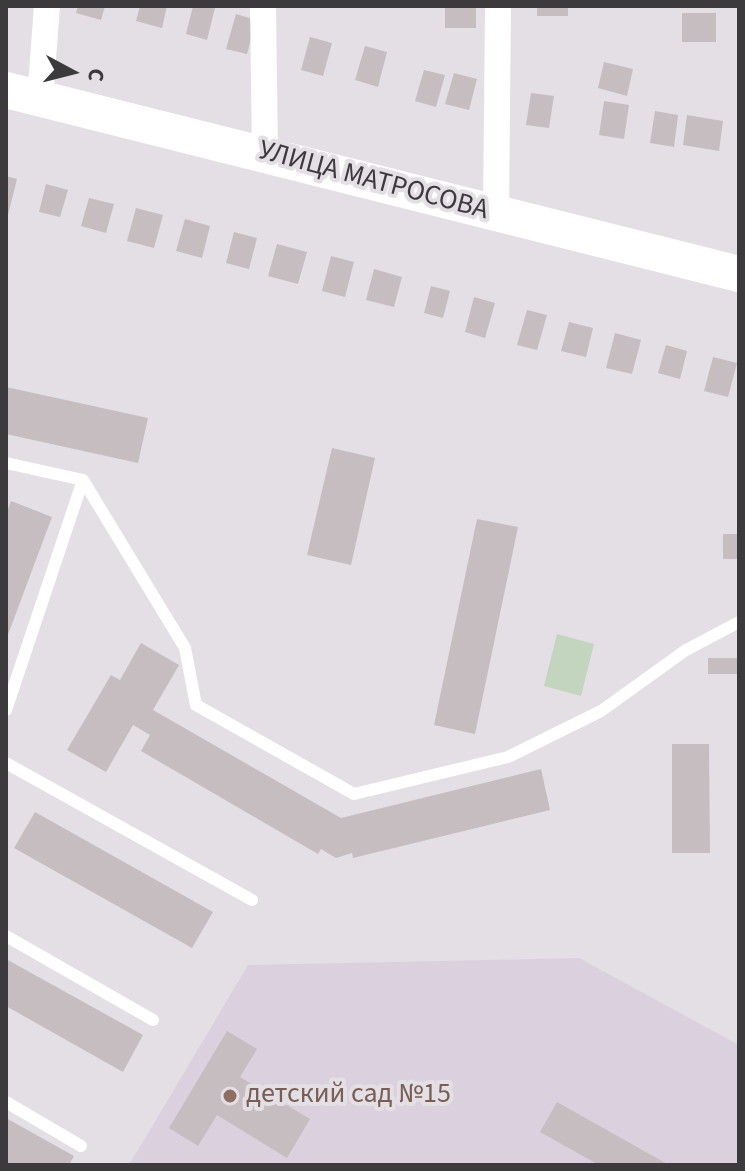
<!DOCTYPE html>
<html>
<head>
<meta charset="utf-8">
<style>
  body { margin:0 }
  #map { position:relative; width:745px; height:1171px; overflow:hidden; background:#e4dfe5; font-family:"Source Sans 3",sans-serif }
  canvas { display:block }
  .frame { position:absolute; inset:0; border:8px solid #3c3a3d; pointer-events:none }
  .north { position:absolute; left:32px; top:32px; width:80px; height:80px; -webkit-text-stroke:6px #e4dfe5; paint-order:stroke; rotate:97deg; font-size:22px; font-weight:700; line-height:32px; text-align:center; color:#3c3a3d }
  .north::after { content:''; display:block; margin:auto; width:28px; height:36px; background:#3c3a3d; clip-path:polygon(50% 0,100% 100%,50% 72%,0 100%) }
</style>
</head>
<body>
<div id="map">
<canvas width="745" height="1171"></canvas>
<div class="frame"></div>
<div class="north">С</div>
</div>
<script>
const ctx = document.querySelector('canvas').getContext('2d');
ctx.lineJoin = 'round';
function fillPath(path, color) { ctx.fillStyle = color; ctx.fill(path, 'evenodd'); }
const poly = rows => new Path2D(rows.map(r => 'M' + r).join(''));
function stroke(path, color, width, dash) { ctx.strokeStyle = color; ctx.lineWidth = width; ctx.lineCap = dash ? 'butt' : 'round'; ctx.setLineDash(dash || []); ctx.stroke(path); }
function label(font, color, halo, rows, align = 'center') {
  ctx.font = font + ' "Source Sans 3",sans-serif'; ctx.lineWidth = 8; ctx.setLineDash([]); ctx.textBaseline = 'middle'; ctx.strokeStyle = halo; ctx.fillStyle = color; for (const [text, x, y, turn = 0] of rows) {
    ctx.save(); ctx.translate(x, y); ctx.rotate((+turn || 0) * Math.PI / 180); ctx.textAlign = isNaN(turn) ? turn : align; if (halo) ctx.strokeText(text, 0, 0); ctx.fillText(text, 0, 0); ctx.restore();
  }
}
const built = poly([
  [579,958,739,1045,739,1165,129,1165,248,965]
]);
const green = poly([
  [557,634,594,644,581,696,544,686]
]);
const building = poly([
  [78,6,105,6,101,20,76,13],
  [140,6,167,6,162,28,136,21],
  [193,6,207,6,215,8,207,40,186,34],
  [445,6,476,6,476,28,445,28],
  [537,6,568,6,568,16,537,16],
  [682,13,716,13,716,42,682,42],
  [236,14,256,20,247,54,226,49],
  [310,37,332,43,323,76,301,70],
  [365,46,387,52,378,87,355,80],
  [604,62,633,69,627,96,598,88],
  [424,70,445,75,436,107,415,101],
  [454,73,477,79,469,110,445,104],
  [531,93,554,96,549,128,526,125],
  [604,101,629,105,624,139,599,135],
  [655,111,678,115,674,147,650,143],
  [687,115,723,121,719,151,683,145],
  [6,176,17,179,7,219,6,219],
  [46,184,68,190,60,217,39,212],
  [89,198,114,204,106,233,81,226],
  [136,208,163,215,154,248,127,241],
  [185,219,210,226,202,258,176,251],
  [234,232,257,238,249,269,226,263],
  [277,244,307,252,298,284,268,276],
  [331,256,354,262,345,297,322,291],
  [374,269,402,277,394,307,366,300],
  [431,286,450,291,443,318,424,313],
  [474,297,495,303,485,338,465,332],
  [527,310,547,315,537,350,517,345],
  [569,322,593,328,586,357,561,351],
  [615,333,641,340,632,374,606,368],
  [666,345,687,351,680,379,658,373],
  [713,357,737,363,728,397,704,391],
  [6,387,148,418,138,463,6,434],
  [332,448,375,458,351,565,307,555],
  [11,501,52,517,6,640,6,515],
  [477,519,518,527,475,734,434,725],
  [723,534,739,534,739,559,723,559],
  [141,643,179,665,153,710,341,818,541,769,550,810,353,858,352,853,336,858,321,849,318,854,141,751,150,735,133,725,106,772,67,750,111,675,120,680],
  [708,658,739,658,739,674,708,674],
  [672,744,709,744,710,853,672,853],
  [35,812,213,912,192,948,14,848],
  [6,959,143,1035,123,1072,6,1006],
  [227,1031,257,1049,240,1077,310,1119,287,1158,217,1115,198,1146,169,1128],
  [557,1102,669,1165,599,1165,540,1132],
  [6,1118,74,1156,69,1165,6,1165]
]);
const lane = poly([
  [6,463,83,480,185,648,196,705,354,794,508,757,601,711,686,650,739,622],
  [6,710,83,480],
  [6,763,252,900],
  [6,936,153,1020],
  [6,1102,81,1146]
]);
const street = poly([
  [263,6,265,154],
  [40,99,47,6],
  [496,214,498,6]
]);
const secondary = poly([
  [6,90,739,274]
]);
const markers = [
  [230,1096,8,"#8d6e63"]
];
const streetNames = [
  ["УЛИЦА МАТРОСОВА",373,182,15]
];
const educationNames = [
  ["детский сад №15",246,1096]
];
fillPath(built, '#dbd1de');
fillPath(green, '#c3d5bf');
fillPath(building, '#c5bdc0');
stroke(lane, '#fff', 12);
stroke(street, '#fff', 26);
stroke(secondary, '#fff', 36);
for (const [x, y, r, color] of markers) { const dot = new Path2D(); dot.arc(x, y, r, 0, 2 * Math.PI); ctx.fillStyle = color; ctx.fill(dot); stroke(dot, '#e4dfe5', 3); }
label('28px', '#3c3a3d', '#e4dfe5', streetNames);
label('28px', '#785e54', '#e4dfe5', educationNames, 'left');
</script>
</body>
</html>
